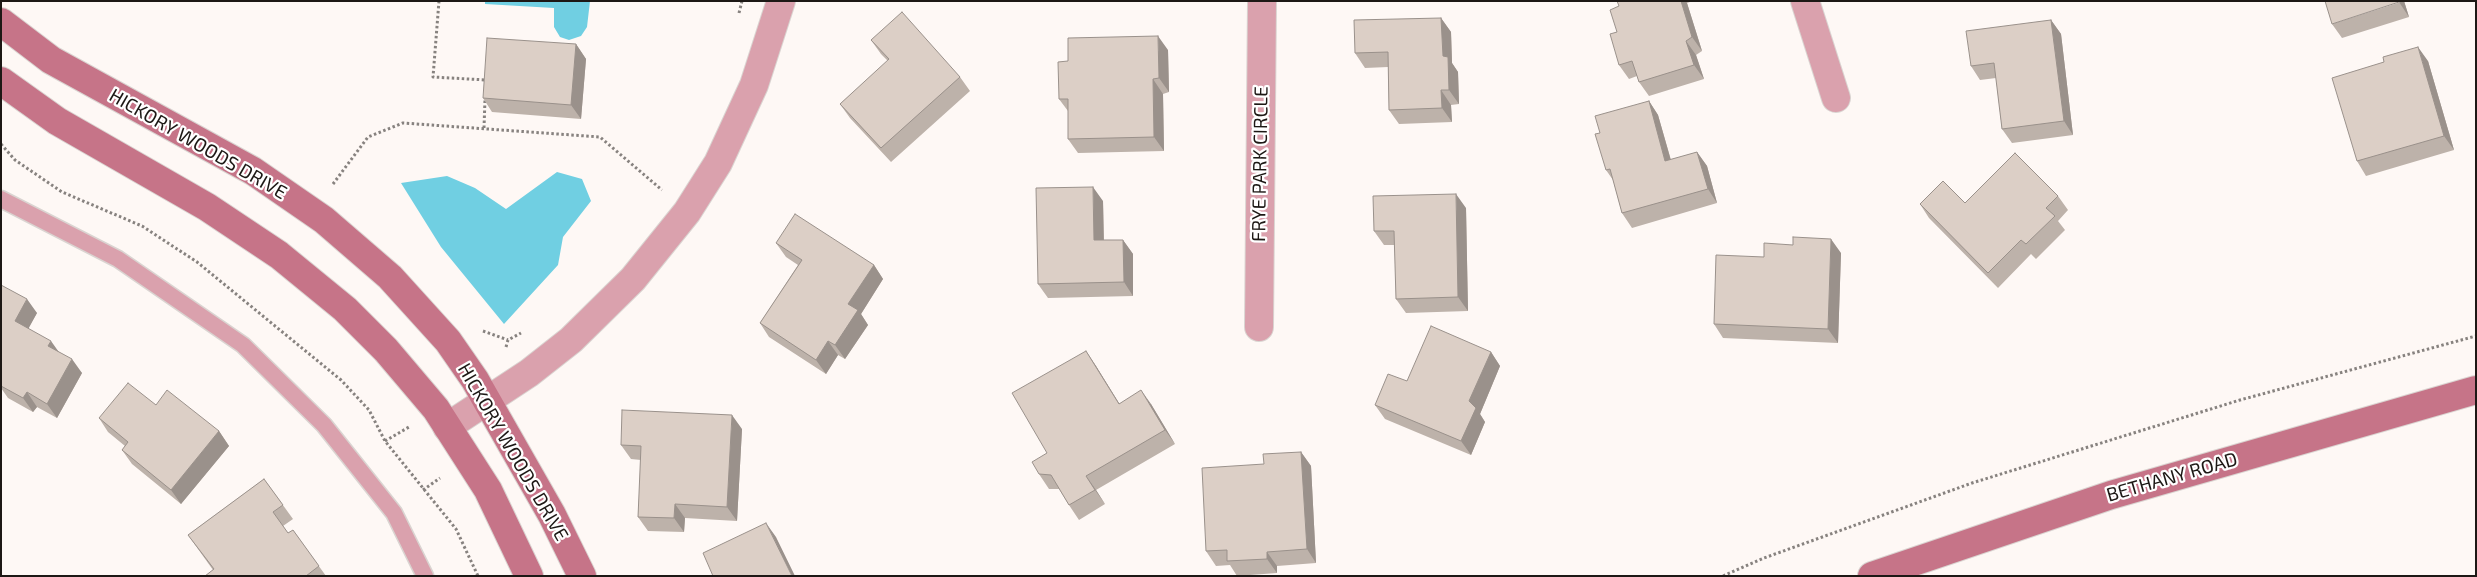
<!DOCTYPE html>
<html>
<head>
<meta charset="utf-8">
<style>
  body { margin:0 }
  #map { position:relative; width:2477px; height:577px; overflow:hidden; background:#fef8f5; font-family:"Exo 2",sans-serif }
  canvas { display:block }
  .frame { position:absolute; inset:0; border:2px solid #1d1815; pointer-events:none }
</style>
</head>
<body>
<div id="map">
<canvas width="2477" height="577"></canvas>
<div class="frame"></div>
</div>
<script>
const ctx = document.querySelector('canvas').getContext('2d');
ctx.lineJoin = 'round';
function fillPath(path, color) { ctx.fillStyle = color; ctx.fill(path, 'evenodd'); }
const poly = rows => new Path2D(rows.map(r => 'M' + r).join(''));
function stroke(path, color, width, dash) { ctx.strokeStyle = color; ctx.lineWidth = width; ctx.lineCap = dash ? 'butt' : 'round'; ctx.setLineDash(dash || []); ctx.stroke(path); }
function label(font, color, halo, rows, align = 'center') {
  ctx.font = font + ' "Exo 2",sans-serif'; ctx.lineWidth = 4.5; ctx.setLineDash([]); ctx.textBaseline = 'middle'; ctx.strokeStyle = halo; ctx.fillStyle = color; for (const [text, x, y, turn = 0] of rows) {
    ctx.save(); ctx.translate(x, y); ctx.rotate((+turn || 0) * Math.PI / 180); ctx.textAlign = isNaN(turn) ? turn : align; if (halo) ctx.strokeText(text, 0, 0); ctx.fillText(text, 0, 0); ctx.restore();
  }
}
const water = poly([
  [485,1,590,1,587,27,581,36,569,40,560,37,554,27,554,8,485,4],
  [557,172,582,179,591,201,563,237,558,265,504,324,441,247,401,183,447,176,475,188,506,209]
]);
const path = poly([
  [439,1,433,77,486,80,486,82],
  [739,13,742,1],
  [484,128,485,99],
  [1,144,15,160,62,192,142,226,197,262,341,380,369,410,385,441,456,529,478,576],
  [333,184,368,137,403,123,600,137,662,190],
  [483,331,508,340],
  [506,347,508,340,521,333],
  [385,441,409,427],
  [423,490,440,478],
  [1723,576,1764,558,1972,483,2240,400,2476,336]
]);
const lane = poly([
  [1,199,118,259,243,345,324,425,394,513,425,576]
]);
const street = poly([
  [1805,1,1836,98],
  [1259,327,1262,1],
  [447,427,529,373,571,340,633,279,687,212,718,163,754,85,781,1]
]);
const secondary = poly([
  [1,22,51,60,253,171,324,220,390,277,448,341,475,380,552,515,582,576],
  [1,81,57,121,207,207,279,255,345,309,386,350,436,409,488,490,529,576],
  [1872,576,2111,495,2476,390]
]);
const wall = poly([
  [1617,1,1693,1,1687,3,1702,51,1696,55,1704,79,1649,96,1639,82,1637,76,1629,79,1619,65,1617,32,1619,6],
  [2404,1,2409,17,2342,38,2332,24],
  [1441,18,1451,32,1452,63,1458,72,1459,104,1451,105,1452,122,1399,124,1389,110,1388,67,1365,68,1355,53],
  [2051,20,2061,34,2073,135,2012,143,2002,129,1996,78,1980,80,1971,66],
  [871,40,960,77,970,91,891,162,850,118,840,104,888,61,881,54],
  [576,44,586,59,581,119,492,112,483,98],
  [1168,50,1169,92,1163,94,1164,151,1078,153,1068,139,1068,111,1059,99,1068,61],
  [2428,61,2454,150,2366,176,2357,161],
  [1649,101,1658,115,1671,160,1697,152,1707,166,1717,203,1632,228,1622,213,1613,180,1606,170,1600,133],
  [2058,196,2068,210,2058,221,2065,230,2036,259,2031,254,1998,288,1929,218,1920,204,1965,203],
  [1103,201,1104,240,1123,240,1133,254,1133,296,1048,298,1038,284],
  [1466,208,1468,311,1406,313,1396,299,1395,245,1384,245,1374,231],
  [776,243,874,265,883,279,861,314,868,325,845,359,838,355,826,374,769,337,760,323,798,265,786,257],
  [1793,245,1841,253,1838,343,1723,338,1714,324,1764,257],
  [1,285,37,313,28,328,59,352,82,373,57,418,37,407,33,412,8,398,1,388],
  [1086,351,1096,366,1119,403,1151,404,1175,444,1096,490,1105,504,1079,520,1069,505,1059,489,1049,489,1039,474],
  [1491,352,1500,366,1480,414,1485,422,1471,455,1385,419,1375,405,1407,381],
  [99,418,219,431,229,446,181,504,132,464,122,450,125,446,108,432],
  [742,429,737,521,685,518,684,532,648,531,638,517,641,460,631,459,621,445],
  [1301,452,1311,466,1316,563,1277,566,1277,573,1237,576,1230,565,1216,566,1206,551,1264,464],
  [264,479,293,519,283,526,288,533,293,530,326,576,205,576,213,570,188,535]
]);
const shadedWall = poly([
  [1681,1,1686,1,1687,3,1702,51,1692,37],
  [2398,1,2404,1,2409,17,2399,2],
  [1441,18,1451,32,1452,63,1458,72,1459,104,1449,90,1443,56],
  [2051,20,2061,34,2073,135,2064,121],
  [1158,36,1168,50,1169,92,1159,78],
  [1686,41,1696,55,1704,79,1694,65],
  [576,44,586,59,581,119,571,105],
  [2418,47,2428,61,2454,150,2444,136],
  [1153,79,1163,94,1164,151,1154,137],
  [1441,90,1451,105,1452,122,1442,108],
  [1649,101,1658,115,1675,175,1665,161],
  [1697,152,1707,166,1717,203,1708,189],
  [1093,187,1103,201,1104,254,1094,240],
  [1456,194,1466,208,1468,311,1458,297],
  [1831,239,1841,253,1838,343,1828,329],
  [1123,240,1133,254,1133,296,1124,282],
  [874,265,883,279,861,314,868,325,845,359,835,345,848,304],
  [27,299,37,313,25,335,15,321],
  [51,341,61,355,48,346],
  [828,341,838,355,826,374,816,360],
  [1086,351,1096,366,1128,418,1119,404],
  [1491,352,1500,366,1480,414,1485,422,1471,455,1461,441,1469,401],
  [72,359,82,373,57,418,47,404],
  [1141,390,1151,404,1175,444,1165,430],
  [27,392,37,407,33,412,23,398],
  [732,415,742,429,737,521,727,507],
  [219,431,229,446,181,504,171,490],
  [1301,452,1311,466,1316,563,1307,549],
  [1086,476,1096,490,1105,504,1095,490],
  [675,504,685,518,684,532,674,518],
  [766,523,776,537,795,576,792,576],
  [1267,552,1277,566,1277,573,1267,559]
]);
const building = poly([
  [1617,1,1681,1,1692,37,1686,41,1694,65,1639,82,1632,61,1619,65,1610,34,1617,32,1610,10,1619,6,1617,1],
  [2325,1,2398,1,2399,2,2332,24,2325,1],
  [902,12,960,77,881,148,840,104,889,59,871,40,902,12],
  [1441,18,1443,56,1448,57,1449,90,1441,90,1442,108,1389,110,1388,52,1355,53,1354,20,1441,18],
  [2051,20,2064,121,2002,129,1994,63,1971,66,1966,31,2051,20],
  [1158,36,1159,78,1153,79,1154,137,1068,139,1068,99,1059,99,1058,62,1068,61,1068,38,1158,36],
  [487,38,576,44,571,105,483,98,487,38],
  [2418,47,2444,136,2357,161,2332,78,2384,62,2383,57,2418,47],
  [1649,101,1665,161,1697,152,1708,189,1622,213,1610,169,1606,170,1595,134,1600,133,1595,116,1649,101],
  [2015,153,2058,196,2046,208,2055,216,2026,244,2021,240,1988,273,1920,204,1943,181,1965,203,2015,153],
  [1093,187,1094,240,1123,240,1124,282,1038,284,1036,188,1093,187],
  [1456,194,1458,297,1396,299,1394,231,1374,231,1373,196,1456,194],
  [795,214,874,265,848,304,858,310,835,345,828,341,816,360,760,323,802,260,776,243,795,214],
  [1793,237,1831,239,1828,329,1714,324,1716,255,1764,257,1764,243,1793,245,1793,237],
  [1,285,27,299,15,321,51,341,48,346,72,359,47,404,27,392,23,398,1,386,1,285],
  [1431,326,1491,352,1469,401,1476,408,1461,441,1375,405,1388,374,1407,381,1431,326],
  [1086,351,1119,404,1141,390,1165,430,1086,476,1095,490,1069,505,1051,475,1039,474,1032,462,1047,453,1012,393,1086,351],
  [128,383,156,405,167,390,219,431,171,490,122,450,128,442,99,418,128,383],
  [622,410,732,415,727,507,675,504,674,518,638,517,641,446,621,445,622,410],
  [1301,452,1307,549,1267,552,1267,559,1227,561,1227,550,1206,551,1202,468,1264,464,1263,454,1301,452],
  [264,479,283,505,273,512,288,533,293,530,319,566,306,576,205,576,214,569,188,535,264,479],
  [766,523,792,576,713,576,703,553,766,523]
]);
const streetNames = [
  ["HICKORY WOODS DRIVE",198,144,30],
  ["FRYE PARK CIRCLE",1260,164,-89],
  ["HICKORY WOODS DRIVE",513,452,60],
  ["BETHANY ROAD",2172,477,-16]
];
fillPath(water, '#70cfe2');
stroke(lane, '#dad4d1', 19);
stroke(street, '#dad4d1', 30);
stroke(secondary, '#dad4d1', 30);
stroke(path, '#87827f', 3, [2.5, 2.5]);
stroke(lane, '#daa1ad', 16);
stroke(street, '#daa1ad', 28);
stroke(secondary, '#c67488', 28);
fillPath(wall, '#bdb2aa');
fillPath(shadedWall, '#9a918b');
fillPath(building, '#dccfc6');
stroke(building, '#9a918b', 1);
label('19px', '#1d1815', '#fff', streetNames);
</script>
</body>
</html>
